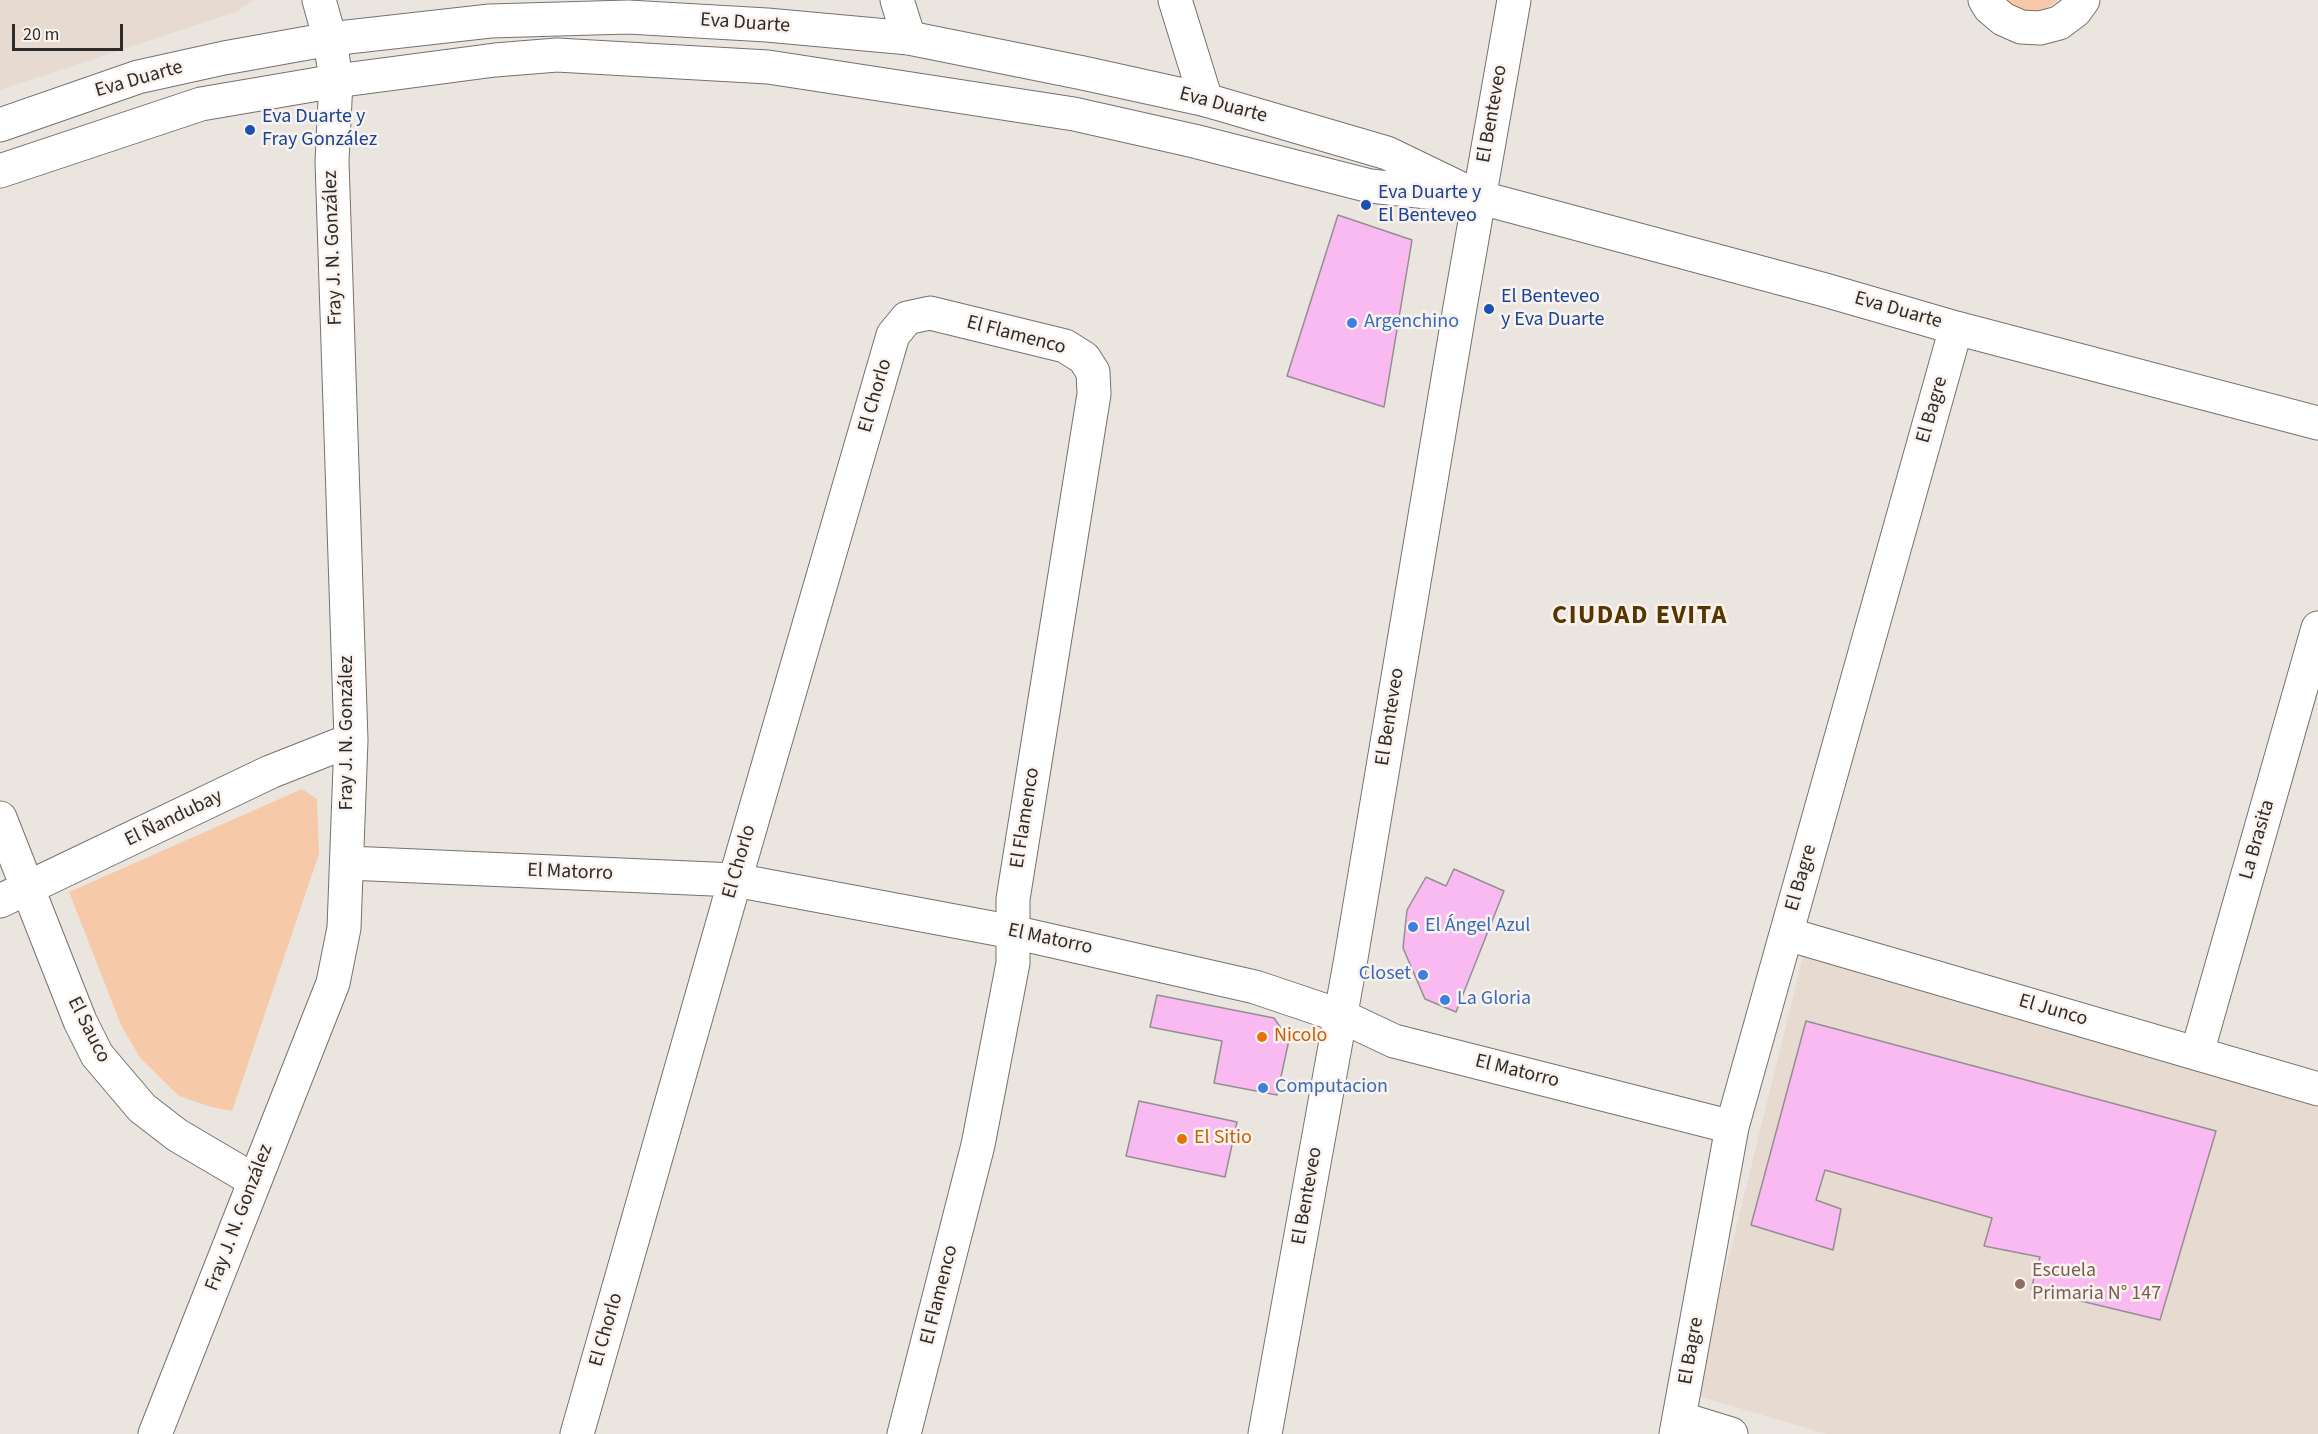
<!DOCTYPE html>
<html>
<head>
<meta charset="utf-8">
<style>
  body { margin:0 }
  #map { position:relative; width:2318px; height:1434px; overflow:hidden; background:#ebe5e0; font-family:"Source Sans 3",sans-serif }
  canvas { display:block }
  .scale { position:absolute; left:12px; top:24px; width:111px; height:27px; box-sizing:border-box; border:3px solid #2e2c2a; border-top:0; padding-left:8px; font-size:18px; line-height:21px; white-space:nowrap; color:#2e2c2a; -webkit-text-stroke:4px #f9f2ed; paint-order:stroke }
</style>
</head>
<body>
<div id="map">
<canvas width="2318" height="1434"></canvas>
<div class="scale">20 m</div>
</div>
<script>
const ctx = document.querySelector('canvas').getContext('2d');
ctx.lineJoin = 'round';
function fillPath(path, color) { ctx.fillStyle = color; ctx.fill(path, 'evenodd'); }
const poly = rows => new Path2D(rows.map(r => 'M' + r).join(''));
function stroke(path, color, width, dash) { ctx.strokeStyle = color; ctx.lineWidth = width; ctx.lineCap = dash ? 'butt' : 'round'; ctx.setLineDash(dash || []); ctx.stroke(path); }
function label(font, color, halo, rows, align = 'center') {
  ctx.font = font + ' "Source Sans 3",sans-serif'; ctx.lineWidth = 5; ctx.setLineDash([]); ctx.textBaseline = 'middle'; ctx.strokeStyle = halo; ctx.fillStyle = color; for (const [text, x, y, turn = 0] of rows) {
    ctx.save(); ctx.translate(x, y); ctx.rotate((+turn || 0) * Math.PI / 180); ctx.textAlign = isNaN(turn) ? turn : align; if (halo) ctx.strokeText(text, 0, 0); ctx.fillText(text, 0, 0); ctx.restore();
  }
}
const built = poly([
  [0,0,253,0,238,11,0,90],
  [1804,952,2318,1108,2318,1434,1826,1434,1695,1395]
]);
const green = poly([
  [2003,0,2058,0,2048,8,2035,12,2022,12],
  [302,789,317,799,319,854,232,1111,211,1107,179,1096,140,1058,121,1025,69,892]
]);
const building = poly([
  [1338,215,1412,240,1384,407,1287,376,1338,215],
  [1454,869,1504,891,1456,1012,1425,999,1403,948,1407,910,1426,877,1446,886,1454,869],
  [1157,995,1274,1018,1289,1040,1277,1095,1214,1083,1222,1041,1150,1027,1157,995],
  [1806,1021,2216,1131,2160,1320,2031,1289,2040,1257,1984,1246,1992,1218,1825,1170,1816,1200,1841,1209,1833,1250,1751,1225,1806,1021],
  [1139,1101,1237,1122,1225,1177,1126,1156,1139,1101]
]);
const minor = poly([
  [897,0,909,38],
  [1175,0,1206,100],
  [1985,0,1990,8,2003,19,2021,27,2040,28,2059,23,2075,11,2083,0],
  [1478,197,1825,290,1956,328,2318,423],
  [0,818,80,1021,97,1055,142,1108,177,1135,255,1181],
  [348,863,735,880,1013,932,1255,987,1341,1016,1394,1041,1732,1127],
  [0,901,270,772,351,740],
  [1787,934,2318,1089],
  [2197,1053,2318,628],
  [1679,1418,1731,1434],
  [155,1434,333,983,344,928,351,740,332,161,336,81,330,39,319,0],
  [577,1434,735,880,893,335,907,318,930,313,1065,346,1084,358,1093,372,1094,394,1013,899,1013,963,978,1145,904,1434],
  [1265,1434,1351,958,1460,307,1514,0],
  [1676,1434,1732,1127,1956,328]
]);
const major = poly([
  [0,125,138,77,224,58,330,39,490,21,628,17,767,25,909,38,1083,73,1206,100,1387,153,1478,197],
  [0,171,201,104,336,81,495,60,557,55,768,67,1074,114,1194,141,1370,186,1456,195]
]);
const markers = [
  [250,130,6,"#1a4fb4"],
  [1366,205,6,"#1a4fb4"],
  [1489,309,6,"#1a4fb4"],
  [1352,323,6,"#3f7fe0"],
  [1413,927,6,"#3f7fe0"],
  [1423,975,6,"#3f7fe0"],
  [1445,1000,6,"#3f7fe0"],
  [1262,1037,6,"#e8710a"],
  [1263,1088,6,"#3f7fe0"],
  [1182,1139,6,"#e8710a"],
  [2020,1284,6,"#8d6e63"]
];
const streetNames = [
  ["Eva Duarte",745,24,4],
  ["Eva Duarte",139,80,-16],
  ["Eva Duarte",1223,106,15],
  ["El Benteveo",1493,114,-80],
  ["Fray J. N. González",334,248,-92],
  ["Eva Duarte",1898,311,16],
  ["El Flamenco",1016,336,15],
  ["El Chorlo",876,396,-74],
  ["El Bagre",1933,410,-74],
  ["El Benteveo",1391,717,-81],
  ["Fray J. N. González",348,733,-90],
  ["El Flamenco",1026,818,-81],
  ["El Ñandubay",174,819,-26],
  ["La Brasita",2258,840,-74],
  ["El Chorlo",740,862,-74],
  ["El Matorro",570,873,2],
  ["El Bagre",1802,878,-74],
  ["El Matorro",1050,940,12],
  ["El Junco",2053,1011,16],
  ["El Sauco",88,1030,63],
  ["El Matorro",1517,1072,14],
  ["El Benteveo",1308,1196,-80],
  ["Fray J. N. González",240,1218,-69],
  ["El Flamenco",940,1295,-76],
  ["El Chorlo",607,1330,-74],
  ["El Bagre",1692,1351,-80]
];
const transitNames = [
  ["Eva Duarte y",262,118],
  ["Fray González",262,141],
  ["Eva Duarte y",1378,194],
  ["El Benteveo",1378,217],
  ["El Benteveo",1501,298],
  ["y Eva Duarte",1501,321]
];
const shopNames = [
  ["Argenchino",1364,323],
  ["El Ángel Azul",1425,927],
  ["Closet",1411,975,"right"],
  ["La Gloria",1457,1000],
  ["Computacion",1275,1088]
];
const foodNames = [
  ["Nicolo",1274,1037],
  ["El Sitio",1194,1139]
];
const educationNames = [
  ["Escuela",2032,1272],
  ["Primaria N° 147",2032,1295]
];
const districtNames = [
  ["CIUDAD EVITA",1640,617]
];
fillPath(built, '#e7dad0');
fillPath(green, '#f6caa9');
fillPath(building, '#f9b9f1');
stroke(building, '#948e93', 1.5);
stroke(minor, '#77716d', 35);
stroke(major, '#77716d', 35);
stroke(minor, '#fff', 33);
stroke(major, '#fff', 33);
for (const [x, y, r, color] of markers) { const dot = new Path2D(); dot.arc(x, y, r, 0, 2 * Math.PI); ctx.fillStyle = color; ctx.fill(dot); stroke(dot, '#f9f2ed', 2); }
label('20px', '#2e2c2a', '#f9f2ed', streetNames);
label('20px', '#164399', '#f9f2ed', transitNames, 'left');
label('20px', '#366cbe', '#f9f2ed', shopNames, 'left');
label('20px', '#c56008', '#f9f2ed', foodNames, 'left');
label('20px', '#785e54', '#f9f2ed', educationNames, 'left');
ctx.letterSpacing = '1.5px';
label('bold 26px', '#583500', '#f9f2ed', districtNames);
ctx.letterSpacing = '0px';
</script>
</body>
</html>
